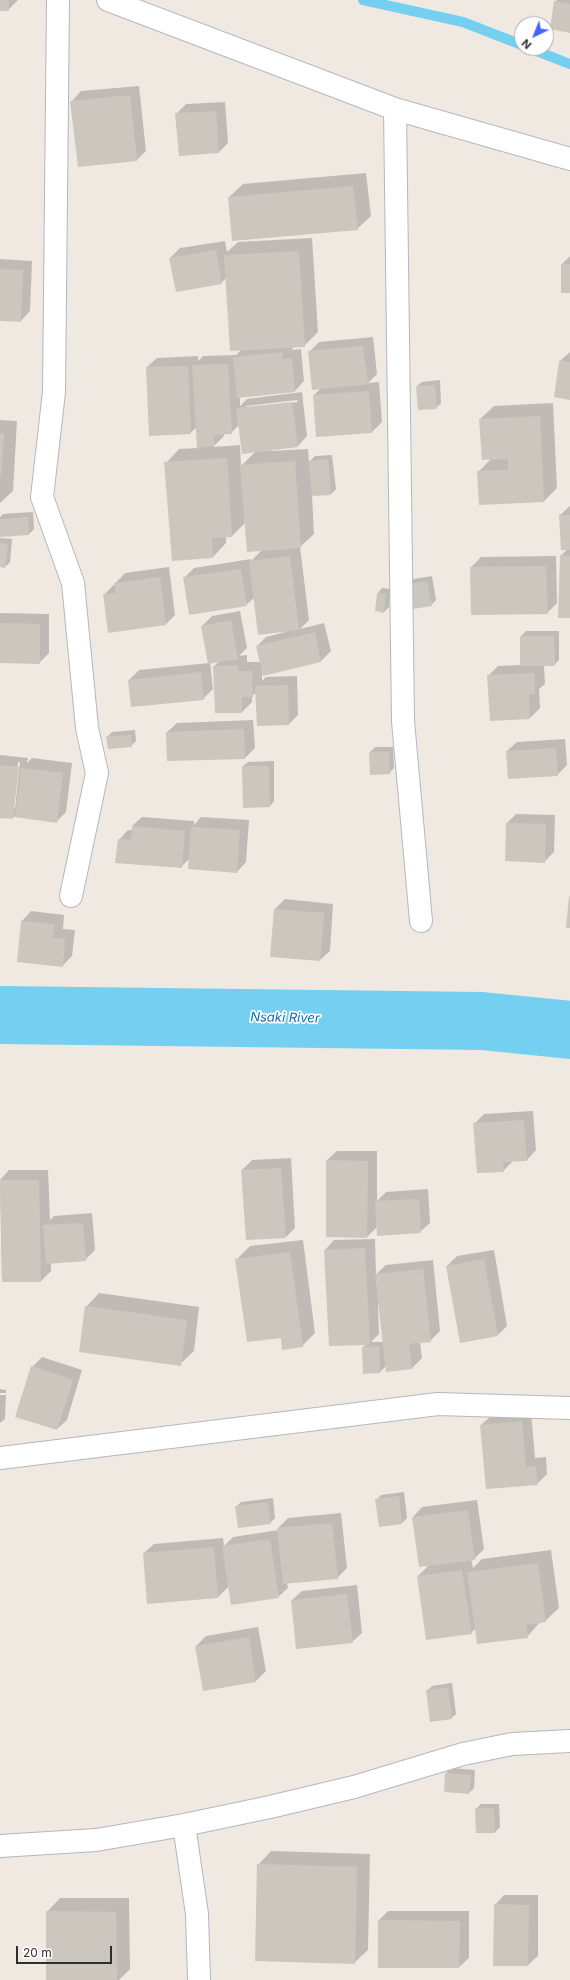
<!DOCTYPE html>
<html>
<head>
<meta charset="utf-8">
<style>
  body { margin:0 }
  #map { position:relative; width:570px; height:1980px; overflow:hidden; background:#efe9e1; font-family:Inter,sans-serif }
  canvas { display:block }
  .north { position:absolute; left:514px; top:16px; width:40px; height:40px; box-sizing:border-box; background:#fff; border:1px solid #ababab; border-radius:50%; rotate:223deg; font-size:11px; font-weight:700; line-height:16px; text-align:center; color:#2e2e2e }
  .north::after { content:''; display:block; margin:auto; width:14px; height:18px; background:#4264fb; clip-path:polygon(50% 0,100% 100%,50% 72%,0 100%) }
  .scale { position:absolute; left:16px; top:1946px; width:96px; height:18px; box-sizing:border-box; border:2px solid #2e2e2e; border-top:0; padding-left:5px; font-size:12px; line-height:14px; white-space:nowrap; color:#2e2e2e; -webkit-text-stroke:3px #fff; paint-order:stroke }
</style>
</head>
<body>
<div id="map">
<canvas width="570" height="1980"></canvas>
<div class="north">N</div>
<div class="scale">20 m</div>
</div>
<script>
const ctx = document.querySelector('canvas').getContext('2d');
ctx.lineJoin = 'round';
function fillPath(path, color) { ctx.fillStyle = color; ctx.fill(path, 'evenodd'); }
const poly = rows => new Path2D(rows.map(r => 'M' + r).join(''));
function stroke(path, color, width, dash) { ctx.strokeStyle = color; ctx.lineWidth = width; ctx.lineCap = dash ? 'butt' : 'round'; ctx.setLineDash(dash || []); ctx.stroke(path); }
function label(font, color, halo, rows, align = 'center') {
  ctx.font = font + ' Inter,sans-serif'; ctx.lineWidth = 3.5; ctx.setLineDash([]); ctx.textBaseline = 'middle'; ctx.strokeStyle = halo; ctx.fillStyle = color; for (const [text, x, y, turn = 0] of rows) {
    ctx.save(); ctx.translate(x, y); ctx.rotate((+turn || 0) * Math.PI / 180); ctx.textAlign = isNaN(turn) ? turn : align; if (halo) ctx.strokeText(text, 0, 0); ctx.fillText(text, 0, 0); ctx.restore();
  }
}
const shadow = poly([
  [0,0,18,0,8,10,0,10],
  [557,0,570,0,570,31,555,2],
  [139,86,146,151,137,160,72,101,81,91],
  [225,102,228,143,219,152,176,114,186,104],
  [366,173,371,216,357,229,229,197,243,184],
  [312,238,318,332,304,346,292,347,293,350,301,349,304,381,295,391,240,397,240,406,247,399,302,392,307,436,298,446,271,449,271,451,308,449,309,462,315,456,332,455,336,489,331,494,312,495,314,534,300,547,309,620,300,629,324,623,331,651,321,661,264,674,262,670,262,681,266,677,297,676,298,715,289,724,257,692,252,696,252,702,242,712,216,712,214,666,220,661,210,662,213,689,203,699,129,680,139,670,209,663,202,626,212,616,240,611,247,648,239,656,247,655,247,662,261,662,257,646,266,637,285,632,255,597,246,605,184,578,194,568,251,559,251,561,262,550,246,522,232,536,226,536,226,543,213,557,166,463,179,449,198,448,197,427,190,433,147,367,157,358,198,356,198,361,203,356,236,355,242,349,226,278,221,283,170,258,180,248,225,241,227,252,238,242],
  [297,400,298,402,246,408,246,406],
  [239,425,256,451,241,466,240,445,213,447,224,436,224,433,231,433],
  [570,256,570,292,562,264],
  [0,259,32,261,30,311,21,321,0,320],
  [373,337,377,374,368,383,379,382,382,422,372,432,314,395,321,388,309,352,319,342],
  [570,352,570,399,560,361],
  [440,380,441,403,436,408,417,386,422,382],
  [553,403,557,488,544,501,478,472,491,459,480,419,494,406],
  [0,420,17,421,13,491,0,503],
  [570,506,570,617,561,556,567,549,560,515],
  [33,512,34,529,29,534,0,536,0,517,3,514],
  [0,538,12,539,10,562,5,567,0,566],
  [556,556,557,603,547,613,471,567,481,557],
  [169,567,175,615,166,624,104,595,125,573],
  [432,576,436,600,431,605,409,584,414,579],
  [382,588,390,589,389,607,384,612,378,593],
  [0,613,49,614,49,653,39,663,0,662],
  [526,631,559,631,559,660,554,665,544,665,545,684,539,689,540,708,530,718,491,720,488,676,498,666,521,665,521,636],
  [253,720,255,748,245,758,167,732,177,723],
  [135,730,136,741,131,746,107,737,112,732],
  [565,739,567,765,557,775,507,751,517,742],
  [375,747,393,747,394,768,389,773,370,752],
  [0,755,28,758,27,763,32,758,72,763,66,812,56,822,15,816,13,818,0,817],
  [18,762,20,762,15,809,13,809],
  [274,761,274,801,270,806,243,766,248,762],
  [516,814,555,815,554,852,544,862,506,824],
  [142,817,194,821,194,825,201,817,249,820,246,862,237,872,189,859,181,867,119,840,128,830,132,830,132,826],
  [285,899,333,904,330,951,320,960,275,909],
  [31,911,64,915,63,929,75,930,72,956,62,966,22,921],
  [533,1111,536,1150,527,1160,513,1161,503,1171,474,1124,484,1114],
  [337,1151,377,1151,377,1201,386,1192,428,1189,430,1223,420,1232,378,1226,367,1237,327,1160],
  [291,1158,295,1228,286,1237,242,1170,252,1160],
  [9,1170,48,1170,50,1220,54,1216,92,1213,95,1250,85,1260,51,1263,51,1271,41,1281,2,1281,0,1180],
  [375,1239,376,1274,386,1265,433,1260,440,1331,430,1341,420,1342,422,1358,412,1368,386,1366,380,1372,363,1347,367,1344,325,1250,334,1240],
  [378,1305,380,1305,383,1342,371,1342,379,1334],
  [303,1240,315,1333,302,1346,282,1337,236,1260,250,1246],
  [494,1250,507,1326,498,1335,447,1266,457,1256],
  [99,1293,199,1307,194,1351,180,1364,86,1307],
  [42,1357,82,1370,67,1420,57,1429,32,1367],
  [0,1389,6,1390,6,1393,0,1393],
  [0,1395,6,1395,5,1419,0,1423],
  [531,1412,535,1458,546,1457,547,1474,537,1484,481,1425,491,1416],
  [404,1492,407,1518,402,1523,380,1526,377,1500,381,1495],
  [273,1498,275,1518,270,1523,236,1507,241,1502],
  [477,1500,484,1549,474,1559,471,1559,473,1568,482,1559,551,1550,559,1608,545,1621,540,1622,527,1637,476,1628,471,1633,418,1576,429,1565,413,1517,422,1507],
  [341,1513,347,1568,337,1578,287,1583,288,1588,278,1597,229,1586,218,1597,144,1553,154,1544,223,1538,224,1546,233,1537,279,1530,278,1528,288,1518],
  [357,1585,362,1633,352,1642,292,1600,302,1591],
  [258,1627,266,1671,256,1681,204,1689,196,1646,206,1636],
  [452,1683,456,1714,451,1718,427,1691,432,1686],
  [451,1768,475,1770,474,1788,469,1793,446,1773],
  [481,1804,499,1804,500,1827,495,1832,476,1809],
  [271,1851,370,1854,368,1950,354,1963,258,1865],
  [504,1895,538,1895,538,1956,528,1965,495,1905],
  [60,1898,129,1898,130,1969,119,1980,47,1980,47,1912],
  [388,1911,469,1911,469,1958,459,1967,379,1920]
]);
const stream = poly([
  [363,0,463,22,522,45],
  [529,48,570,64]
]);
const river = poly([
  [0,1015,482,1021,570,1030]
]);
const building = poly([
  [0,0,9,0,9,11,0,11],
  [554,1,570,4,570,33,550,29],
  [130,95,137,161,78,167,70,101],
  [216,111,219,153,179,156,175,113],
  [353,186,358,230,232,241,228,197],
  [216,250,222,284,176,292,169,258],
  [299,251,305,347,230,351,224,255],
  [561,264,570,264,570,293,561,293],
  [0,269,23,270,21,322,0,321],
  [363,346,368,384,312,390,308,351],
  [283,352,283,359,292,358,295,392,237,398,233,357],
  [559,361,570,362,570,400,554,397],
  [228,364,232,434,214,435,215,446,197,448,192,365],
  [188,366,191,434,149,436,146,367],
  [435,385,437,409,418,410,416,386],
  [369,391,372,433,316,437,313,395],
  [292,402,298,447,242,454,236,408],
  [540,416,544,502,479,505,477,471,508,470,508,459,482,460,479,419],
  [0,433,4,434,1,477,0,477],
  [227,458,232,537,212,538,213,558,172,561,164,462],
  [328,459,331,495,312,496,309,461],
  [295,461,301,548,247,552,240,465],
  [559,515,570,515,570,550,561,550],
  [28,517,29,535,0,537,0,519],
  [0,543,8,544,5,568,0,567],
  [560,555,570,556,570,618,558,618],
  [290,556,299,630,258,635,249,561],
  [546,566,548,614,471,615,470,567],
  [241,569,247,606,189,615,183,577],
  [160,577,166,625,108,633,103,594,116,593,114,583],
  [427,581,432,606,412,609,408,584],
  [377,593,386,594,384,613,375,611],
  [231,620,238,659,208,664,201,626],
  [0,623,40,624,40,664,0,663],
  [315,632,321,662,263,676,256,646],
  [520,636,554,636,555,666,520,666],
  [238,665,238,671,252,671,253,697,242,697,242,713,215,713,213,666],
  [201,672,204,700,131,707,128,680],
  [534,673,535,694,529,694,530,719,490,721,487,675],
  [288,685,289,725,257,726,255,686],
  [244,729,245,759,167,761,166,732],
  [131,735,132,747,108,749,106,736],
  [556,748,558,776,508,779,506,751],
  [389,751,390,774,370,775,369,752],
  [0,765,19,767,13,819,0,818],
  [242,766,269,766,270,807,243,808],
  [21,768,63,773,57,823,15,817],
  [506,823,546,824,545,863,505,861],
  [132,826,185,831,182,868,115,863,118,839,131,840],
  [191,827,240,830,237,873,188,869],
  [569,896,570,896,570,928,566,928],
  [274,909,324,913,320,961,270,957],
  [21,921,55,924,53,938,65,939,63,967,17,962],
  [524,1120,527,1161,503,1162,504,1172,477,1173,473,1123],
  [326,1160,368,1161,367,1238,326,1237],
  [281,1168,286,1238,246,1240,241,1170],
  [0,1180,39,1180,41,1282,2,1282],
  [419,1199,421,1233,377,1236,375,1201],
  [83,1223,86,1261,46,1264,43,1225],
  [365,1248,370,1345,329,1346,324,1250],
  [290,1252,303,1347,282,1350,281,1338,247,1342,235,1259],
  [484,1259,498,1336,460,1343,446,1266],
  [423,1269,431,1342,409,1344,412,1369,386,1372,375,1274],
  [85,1306,187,1320,181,1366,79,1352],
  [379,1346,380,1373,363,1374,362,1347],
  [31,1366,73,1380,57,1430,15,1417],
  [522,1421,526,1467,536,1466,538,1485,486,1489,480,1425],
  [399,1496,402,1524,379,1527,375,1499],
  [268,1502,271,1524,238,1528,235,1506],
  [468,1510,475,1560,419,1567,412,1517],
  [332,1523,338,1579,283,1584,277,1528],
  [270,1539,279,1598,231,1605,222,1546],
  [214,1547,218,1598,147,1604,143,1553],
  [538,1563,546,1622,526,1625,528,1638,477,1644,467,1572],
  [462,1570,472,1634,426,1640,417,1576],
  [347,1594,353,1643,296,1649,291,1600],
  [249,1637,256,1682,203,1691,195,1646],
  [448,1688,452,1719,430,1722,426,1690],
  [445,1773,471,1775,469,1794,444,1792],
  [475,1808,494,1808,495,1833,476,1833],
  [257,1864,357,1867,355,1964,255,1961],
  [494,1904,529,1905,528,1966,493,1966],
  [46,1911,116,1912,117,1980,46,1980],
  [378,1920,460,1921,459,1968,378,1968]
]);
const minor = poly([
  [58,0,54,392,42,497,73,583,87,728,97,773,71,896],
  [108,0,395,109,570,159],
  [395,109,403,721,421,921],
  [0,1458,438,1404,570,1408],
  [184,1825,197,1914,199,1980],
  [0,1846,96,1840,184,1825,270,1807,354,1787,463,1754,512,1744,570,1741]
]);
const waterNames = [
  ["Nsaki River",285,1018,1]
];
fillPath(shadow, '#0003');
stroke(stream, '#75cff0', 10);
stroke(river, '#75cff0', 58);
fillPath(building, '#cbc7bf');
stroke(minor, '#b4b7c1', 24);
stroke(minor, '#fff', 22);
label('italic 13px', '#0d6fa3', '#fff', waterNames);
</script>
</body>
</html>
